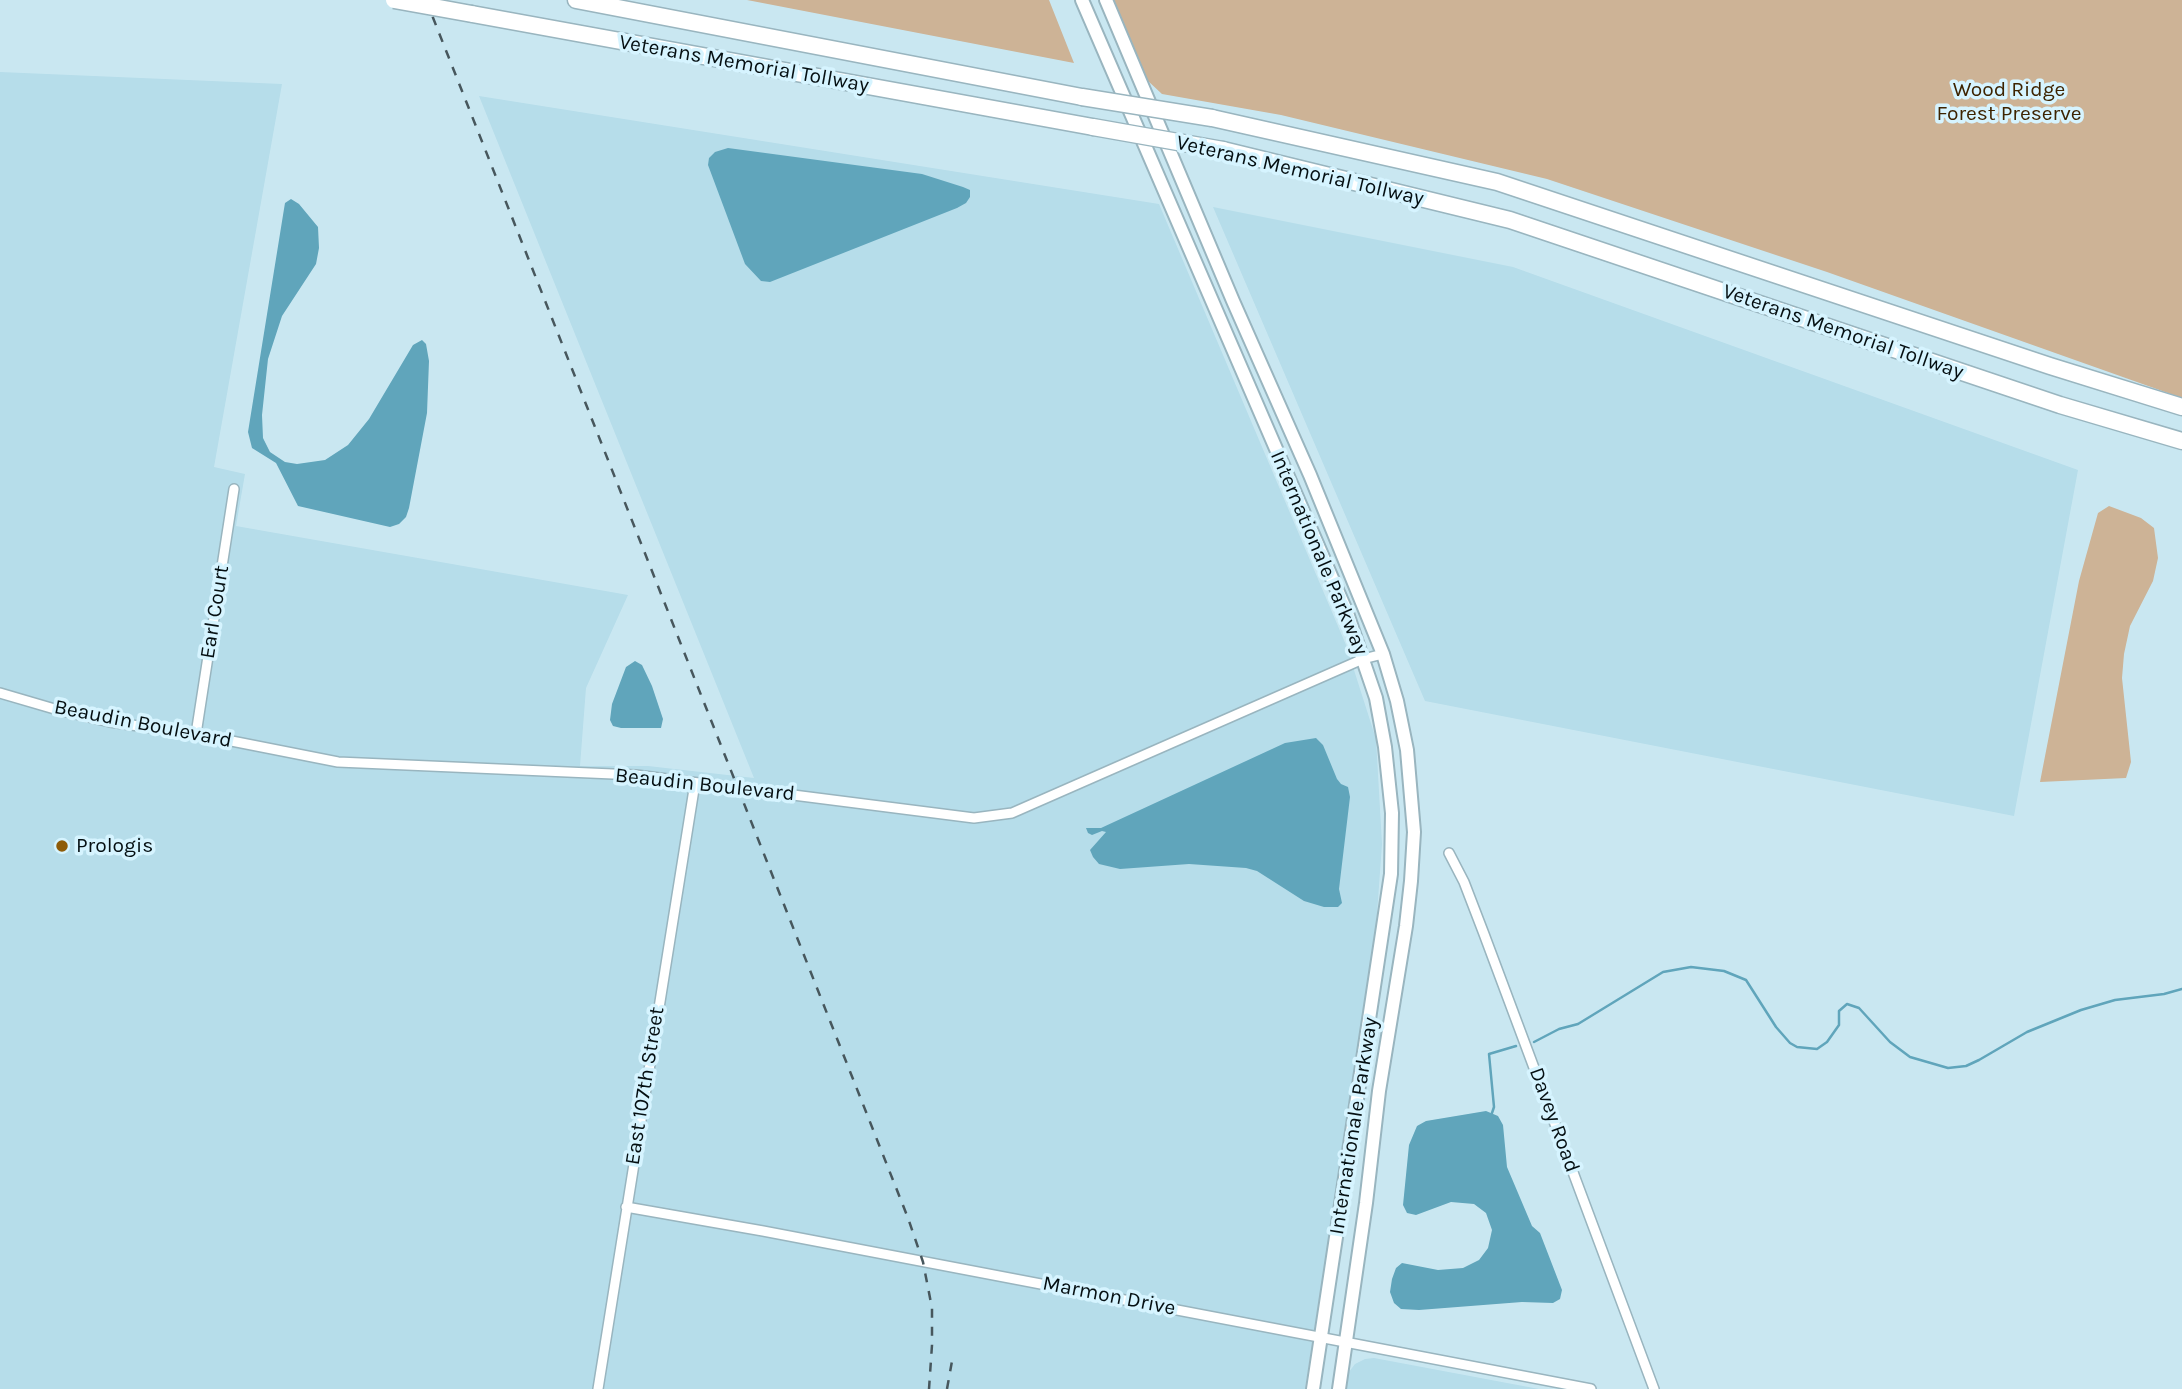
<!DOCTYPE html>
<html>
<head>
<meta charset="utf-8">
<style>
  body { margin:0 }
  canvas { display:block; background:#c9e7f1 }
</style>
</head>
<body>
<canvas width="2182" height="1389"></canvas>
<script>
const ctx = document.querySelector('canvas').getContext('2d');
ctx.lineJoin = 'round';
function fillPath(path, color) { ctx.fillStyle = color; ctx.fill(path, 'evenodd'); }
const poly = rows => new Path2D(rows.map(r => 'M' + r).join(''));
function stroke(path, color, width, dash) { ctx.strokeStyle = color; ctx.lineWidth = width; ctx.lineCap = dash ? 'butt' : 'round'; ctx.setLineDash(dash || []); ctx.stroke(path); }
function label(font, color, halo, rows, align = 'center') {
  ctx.font = font + ' Karla,sans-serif'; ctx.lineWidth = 7; ctx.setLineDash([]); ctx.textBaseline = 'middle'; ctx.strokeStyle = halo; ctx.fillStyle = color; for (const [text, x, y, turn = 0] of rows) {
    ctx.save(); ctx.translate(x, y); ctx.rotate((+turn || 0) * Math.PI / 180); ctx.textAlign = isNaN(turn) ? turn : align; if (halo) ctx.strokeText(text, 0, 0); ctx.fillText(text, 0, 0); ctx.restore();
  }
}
const built = poly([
  [0,72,282,84,214,467,245,474,236,526,628,595,586,688,580,766,648,766,754,778,479,96,1159,204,1346,645,1376,739,1382,844,1375,942,1305,1389,0,1389],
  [1213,207,1513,267,2078,470,2014,816,1425,701],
  [1374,1358,1539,1389,1344,1389,1349,1372,1355,1364,1365,1359]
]);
const green = poly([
  [747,0,1049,0,1074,63],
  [1112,0,2182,0,2182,398,1827,272,1547,179,1281,115,1162,94,1148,81],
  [2109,506,2141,518,2154,528,2158,558,2153,581,2130,626,2124,654,2122,678,2131,762,2126,778,2040,782,2079,581,2098,513]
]);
const water = poly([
  [728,148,922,174,963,187,970,190,970,197,966,203,957,208,770,282,761,281,745,264,708,165,709,158,715,152],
  [291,199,299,204,318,227,319,248,316,264,282,316,268,359,262,415,263,438,270,452,285,462,297,464,325,460,348,445,369,419,413,345,422,340,426,344,429,361,427,413,409,508,406,517,399,524,390,527,298,506,276,463,252,448,248,432,284,209,285,203],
  [635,661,642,665,652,686,663,719,661,728,621,728,613,726,610,720,612,704,626,667],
  [1316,738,1323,745,1337,779,1341,784,1348,787,1350,797,1339,889,1342,903,1338,907,1324,907,1304,901,1257,871,1246,868,1189,864,1120,869,1099,864,1093,857,1090,850,1106,832,1102,831,1092,835,1088,833,1086,828,1101,828,1285,743],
  [1486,1111,1498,1116,1503,1125,1507,1167,1532,1226,1540,1233,1562,1290,1560,1299,1553,1303,1522,1302,1419,1310,1401,1309,1394,1303,1390,1292,1392,1279,1396,1268,1402,1263,1438,1270,1463,1268,1479,1260,1488,1248,1492,1230,1486,1213,1474,1204,1451,1202,1416,1215,1407,1213,1403,1205,1409,1145,1417,1126,1426,1121]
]);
const stream = poly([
  [1534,1042,1559,1029,1578,1024,1663,972,1691,967,1724,971,1746,980,1776,1027,1790,1043,1797,1047,1817,1049,1827,1042,1839,1025,1839,1011,1847,1004,1859,1008,1890,1042,1910,1057,1948,1068,1966,1066,1979,1060,2027,1032,2081,1010,2115,1000,2164,994,2182,989],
  [1492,1113,1494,1107,1489,1054,1516,1046]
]);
const street = poly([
  [0,693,58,710,110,722,196,734,338,762,636,775,974,818,1012,813,1363,659,1383,654],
  [196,734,234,489],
  [1449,853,1464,882,1484,934,1654,1389],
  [626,1207,763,1231,1591,1389],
  [598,1389,695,783]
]);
const secondary = poly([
  [1082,0,1347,613,1376,698,1385,747,1392,813,1391,874,1313,1389],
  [1106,0,1233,301,1310,475,1383,654,1397,701,1407,750,1414,832,1411,881,1406,926,1379,1091,1366,1203,1339,1389]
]);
const highway = poly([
  [576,0,1082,97],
  [472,14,1093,127],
  [1212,118,1497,182,2050,366,2182,407],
  [1223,150,1510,220,2060,405,2182,441]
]);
const rail = poly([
  [426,0,908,1218,923,1262,932,1308,932,1345,929,1389],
  [947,1389,952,1361]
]);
const highwayBridge = poly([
  [394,0,472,14],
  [1082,97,1212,118],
  [1093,127,1223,150]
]);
const markers = [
  [62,846,7,"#8e5c09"]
];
const streetNames = [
  ["Veterans Memorial Tollway",744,64,10],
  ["Veterans Memorial Tollway",1300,171,13],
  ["Veterans Memorial Tollway",1843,332,19],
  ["Internationale Parkway",1319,553,67],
  ["Earl Court",215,612,-81],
  ["Beaudin Boulevard",143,724,11],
  ["Beaudin Boulevard",705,785,6],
  ["East 107th Street",645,1086,-81],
  ["Davey Road",1554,1120,70],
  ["Internationale Parkway",1354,1126,-81],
  ["Marmon Drive",1109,1296,11]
];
const parkNames = [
  ["Wood Ridge",2009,90],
  ["Forest Preserve",2009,114]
];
const poiNames = [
  ["Prologis",76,846]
];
fillPath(built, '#b6ddea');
fillPath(green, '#cdb396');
fillPath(water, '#60a5bb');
stroke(stream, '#60a5bb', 2.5);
stroke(street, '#99b5bf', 12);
stroke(secondary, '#99b5bf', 16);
stroke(highway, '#99b5bf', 19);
stroke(street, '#fff', 9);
stroke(secondary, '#fff', 12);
stroke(highway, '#fff', 16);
stroke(rail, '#47575d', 2.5, [9, 9]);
stroke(highwayBridge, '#99b5bf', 19, []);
stroke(highwayBridge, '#fff', 16);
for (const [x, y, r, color] of markers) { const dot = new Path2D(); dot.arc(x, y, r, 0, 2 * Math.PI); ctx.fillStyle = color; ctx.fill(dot); stroke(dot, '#d6f4ff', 2.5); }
label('21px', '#050f12', '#d6f4ff', streetNames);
label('21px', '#3d2300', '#d6f4ff', parkNames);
label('21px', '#050f12', '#d6f4ff', poiNames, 'left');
</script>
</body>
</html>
